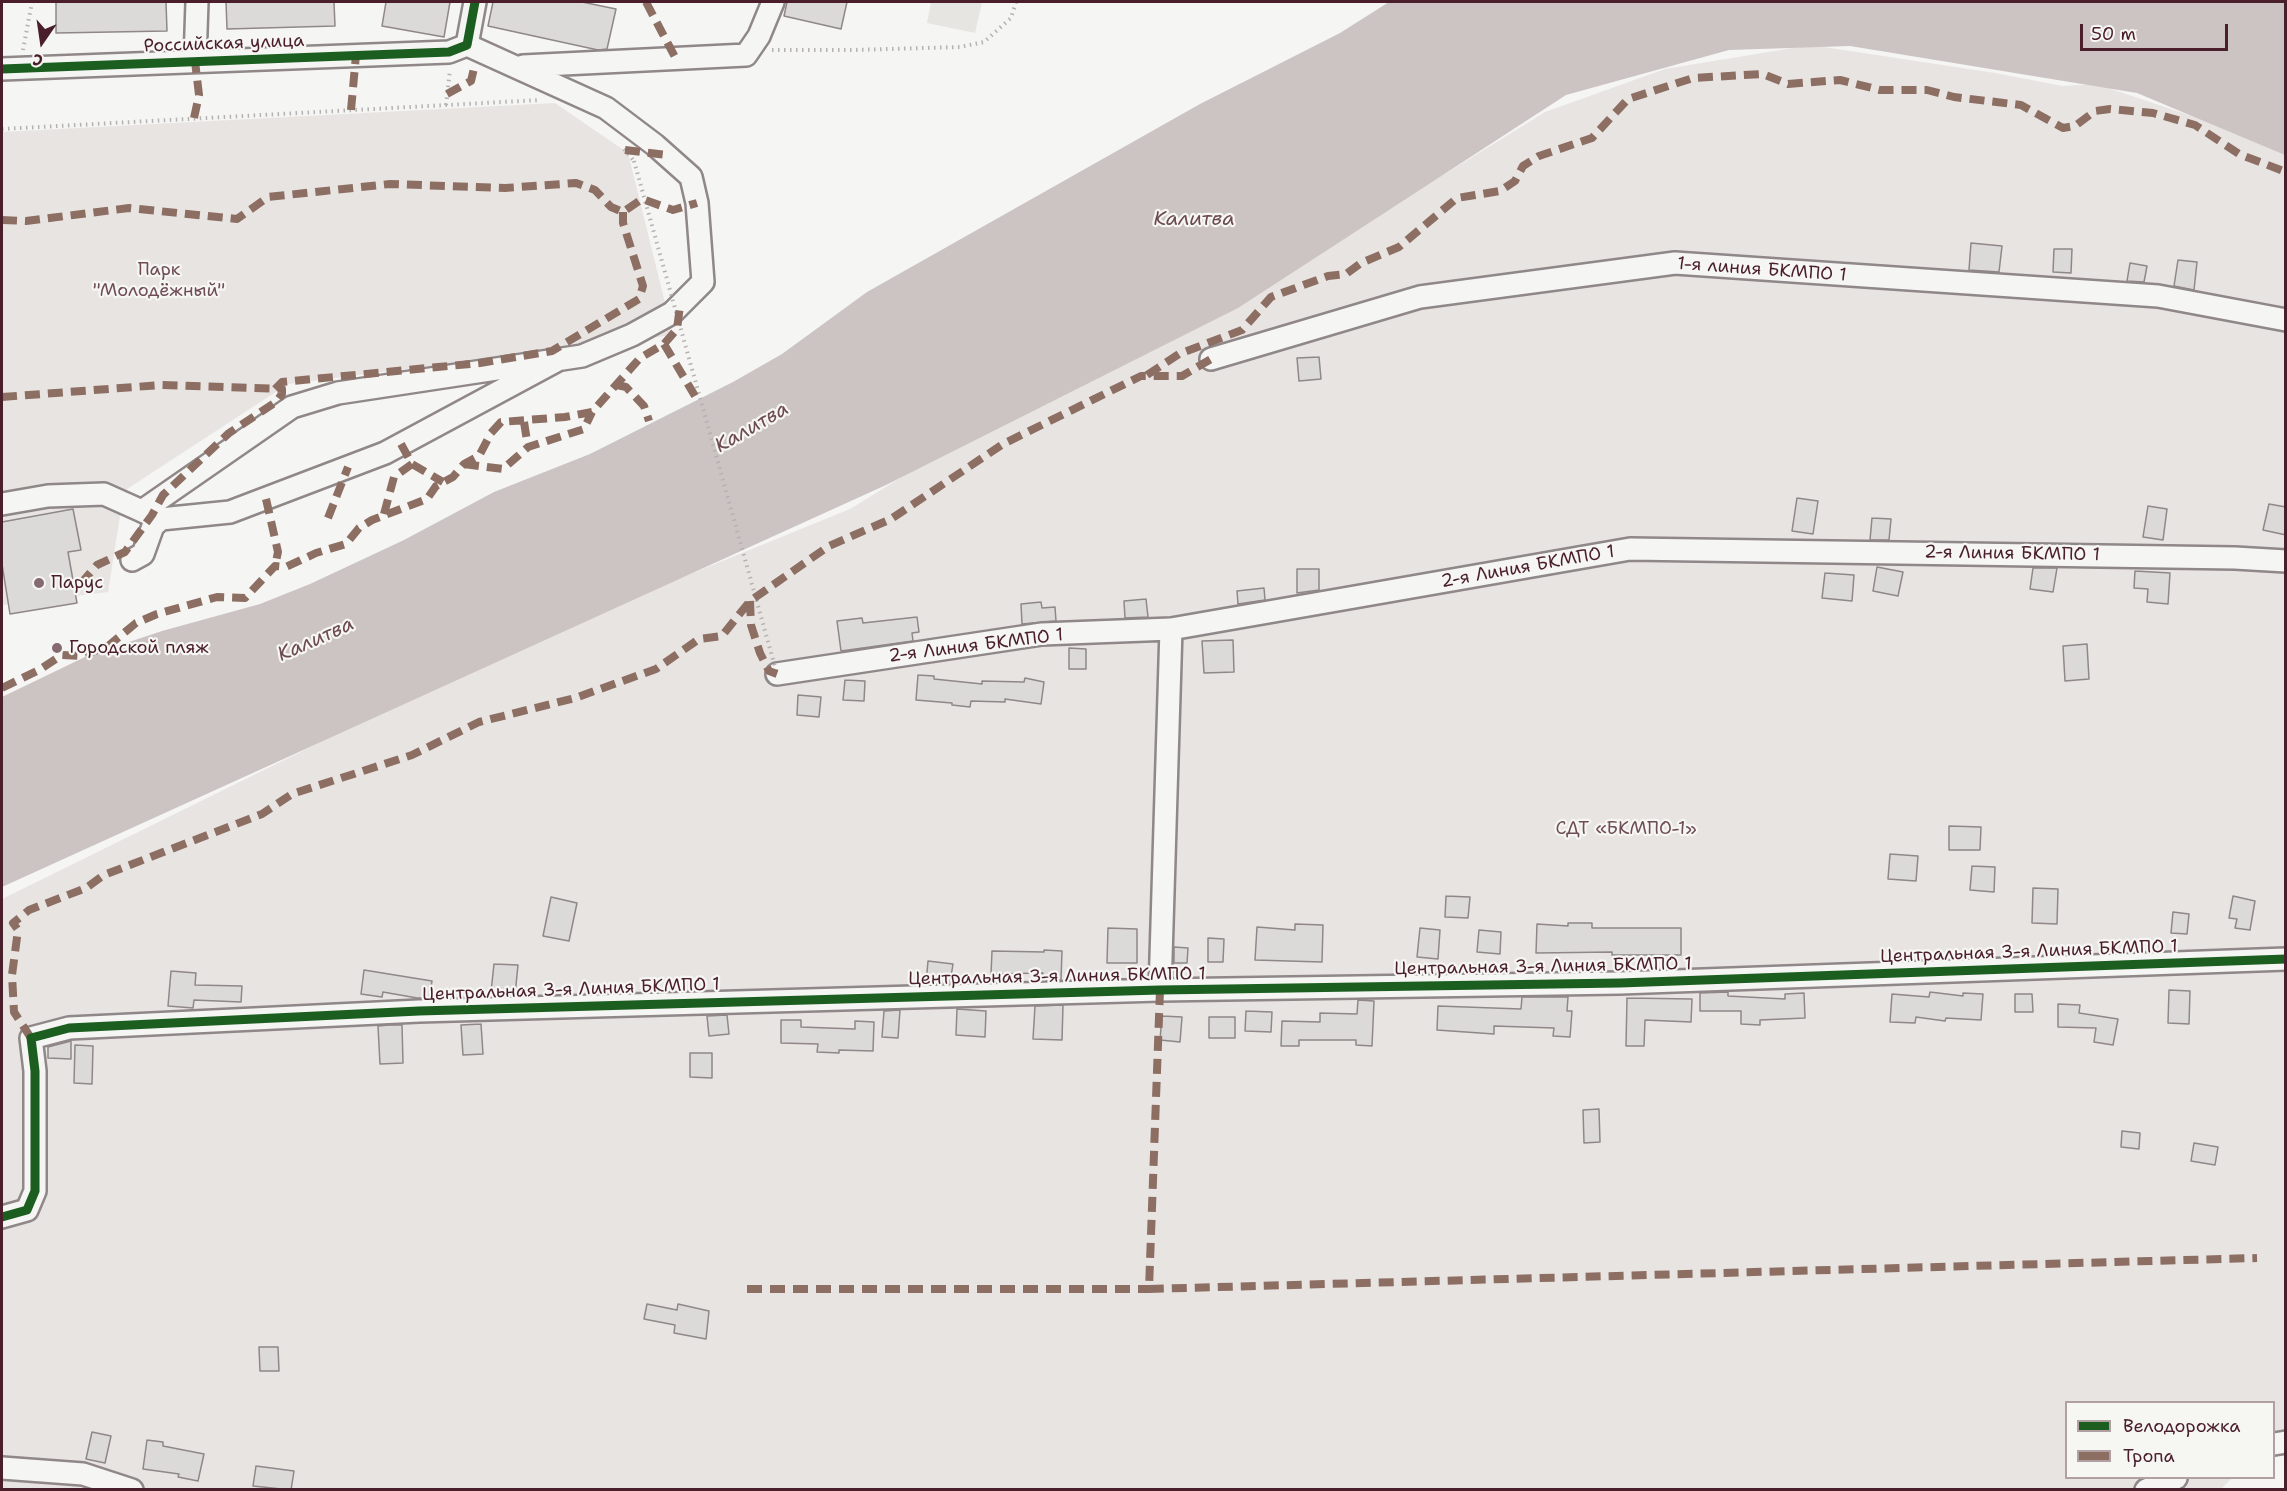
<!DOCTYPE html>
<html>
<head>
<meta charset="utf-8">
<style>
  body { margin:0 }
  #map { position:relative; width:2287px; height:1491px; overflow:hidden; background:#f5f5f3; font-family:"Shantell Sans",sans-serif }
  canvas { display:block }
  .frame { position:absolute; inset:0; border:3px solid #4a1f2b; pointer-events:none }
  .legend { position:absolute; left:2065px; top:1401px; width:210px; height:78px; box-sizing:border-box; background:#f6f6f2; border:2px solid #b1a0a2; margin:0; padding:8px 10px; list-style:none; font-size:18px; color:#4a1f2b }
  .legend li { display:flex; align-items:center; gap:12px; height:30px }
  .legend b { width:30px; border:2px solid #b1a0a2 }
  .north { position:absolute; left:12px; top:12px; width:60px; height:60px; -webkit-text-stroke:4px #f6f6f2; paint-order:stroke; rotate:193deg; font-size:16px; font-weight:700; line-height:24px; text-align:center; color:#4a1f2b }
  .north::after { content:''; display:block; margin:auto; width:21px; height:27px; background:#4a1f2b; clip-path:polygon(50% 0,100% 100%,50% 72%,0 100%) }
  .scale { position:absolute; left:2080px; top:24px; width:148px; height:27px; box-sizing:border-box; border:3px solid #4a1f2b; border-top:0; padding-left:8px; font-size:18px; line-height:21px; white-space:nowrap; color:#4a1f2b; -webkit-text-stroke:4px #f6f6f2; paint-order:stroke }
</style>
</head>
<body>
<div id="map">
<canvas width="2287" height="1491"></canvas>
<div class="frame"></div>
<ul class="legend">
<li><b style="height:8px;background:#1b5e20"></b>Велодорожка</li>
<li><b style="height:8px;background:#8d6e63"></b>Тропа</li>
</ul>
<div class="north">С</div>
<div class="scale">50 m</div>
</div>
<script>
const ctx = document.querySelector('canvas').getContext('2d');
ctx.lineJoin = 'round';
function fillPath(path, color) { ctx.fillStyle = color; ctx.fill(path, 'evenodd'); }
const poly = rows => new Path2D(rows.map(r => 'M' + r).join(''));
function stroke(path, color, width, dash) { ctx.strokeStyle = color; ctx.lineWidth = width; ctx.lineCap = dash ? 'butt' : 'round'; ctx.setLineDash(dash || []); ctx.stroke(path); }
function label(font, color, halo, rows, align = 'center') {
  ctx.font = font + ' "Shantell Sans",sans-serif'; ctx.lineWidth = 4.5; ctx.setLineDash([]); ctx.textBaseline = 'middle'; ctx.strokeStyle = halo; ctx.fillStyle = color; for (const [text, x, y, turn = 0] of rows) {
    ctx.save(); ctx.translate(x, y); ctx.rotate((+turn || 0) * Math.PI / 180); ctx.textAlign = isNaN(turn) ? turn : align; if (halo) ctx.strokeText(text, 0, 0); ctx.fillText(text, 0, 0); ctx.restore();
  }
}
const built = poly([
  [931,2,982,2,975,33,927,23]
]);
const green = poly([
  [1811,45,1995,73,2063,86,2096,84,2225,127,2285,154,2285,1448,2274,1451,2274,1402,2066,1402,2066,1478,2232,1478,2221,1489,2,1490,2,899,526,641,850,509,1001,416,1448,172,1545,112,1665,69],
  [555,103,628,153,673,335,288,384,124,491,108,592,2,605,2,132]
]);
const water = poly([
  [1389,2,2285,2,2285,155,2137,93,1850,46,1729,50,1566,95,1238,308,886,485,2,887,2,697,87,656,162,631,260,604,310,584,404,540,494,492,590,454,733,382,782,354,867,292,1200,104,1340,33]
]);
const building = poly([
  [56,2,166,2,167,31,56,33,56,2],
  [226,2,334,2,335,26,227,29,226,2],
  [386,2,450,2,444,37,382,26,386,2],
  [493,2,582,2,616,9,607,49,598,50,488,26,493,2],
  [787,2,847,2,841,29,784,16,787,2],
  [1971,243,2002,246,1999,272,1969,270,1971,243],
  [2054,249,2072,249,2071,273,2053,272,2054,249],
  [2178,260,2197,262,2194,290,2174,286,2178,260],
  [2130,263,2147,266,2144,282,2127,281,2130,263],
  [1319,357,1321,379,1299,381,1297,358,1319,357],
  [1797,498,1818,501,1813,534,1792,531,1797,498],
  [2269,504,2286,507,2286,535,2263,530,2269,504],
  [2148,506,2167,509,2163,540,2143,537,2148,506],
  [73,509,81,550,68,552,77,603,10,614,2,564,2,522,73,509],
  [1872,518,1891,519,1889,540,1870,540,1872,518],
  [1877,567,1903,572,1898,596,1873,591,1877,567],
  [2033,568,2057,568,2053,592,2030,589,2033,568],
  [1297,569,1319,569,1319,590,1297,593,1297,569],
  [2135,571,2170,573,2168,604,2147,602,2148,589,2134,588,2135,571],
  [1825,573,1854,575,1852,601,1822,598,1825,573],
  [1264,588,1265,600,1238,604,1237,591,1264,588],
  [1146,599,1148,617,1125,618,1124,601,1146,599],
  [1041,602,1042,608,1055,607,1056,621,1022,624,1021,604,1041,602],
  [917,617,919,632,912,633,913,641,841,651,837,621,862,618,863,623,917,617],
  [1233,640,1234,672,1204,673,1202,641,1233,640],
  [2087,644,2089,679,2065,681,2063,646,2087,644],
  [1069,648,1086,649,1086,669,1069,669,1069,648],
  [918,675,934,676,934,679,982,684,982,681,1024,682,1025,678,1044,682,1041,704,1005,699,1005,702,971,701,970,707,952,705,952,703,916,700,918,675],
  [845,680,865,681,864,701,843,700,845,680],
  [798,695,821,697,819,717,797,715,798,695],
  [1949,826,1981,827,1980,850,1949,850,1949,826],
  [1890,854,1918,856,1916,881,1888,879,1890,854],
  [1972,866,1995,867,1994,892,1970,890,1972,866],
  [2033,888,2058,889,2057,924,2032,923,2033,888],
  [1446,896,1470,897,1468,918,1445,917,1446,896],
  [2233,896,2255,901,2250,930,2235,928,2237,919,2229,918,2233,896],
  [551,897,577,903,569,941,543,936,551,897],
  [2173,912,2189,914,2187,934,2171,933,2173,912],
  [1568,923,1592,923,1592,928,1681,928,1681,955,1612,955,1612,952,1536,953,1537,924,1568,926,1568,923],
  [1295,924,1323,925,1322,962,1255,960,1257,927,1295,930,1295,924],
  [1108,928,1137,929,1137,963,1107,963,1108,928],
  [1420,928,1440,930,1438,959,1417,957,1420,928],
  [1479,930,1501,932,1500,954,1477,952,1479,930],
  [1208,938,1224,939,1223,962,1208,962,1208,938],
  [1174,947,1188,948,1187,963,1174,963,1174,947],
  [1044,950,1062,951,1061,980,1042,981,1043,973,991,974,992,951,1044,952,1044,950],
  [928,961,953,964,950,983,926,984,928,961],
  [494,964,518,965,515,995,491,992,494,964],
  [364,970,432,981,429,998,417,998,383,992,382,997,361,994,364,970],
  [171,971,196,973,195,985,242,986,241,1002,194,1000,193,1008,168,1006,171,971],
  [2169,990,2190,991,2189,1024,2168,1023,2169,990],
  [1728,992,1728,996,1785,999,1785,994,1804,993,1805,1018,1760,1020,1760,1025,1741,1024,1741,1011,1700,1011,1700,993,1728,992],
  [1930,992,1963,996,1963,993,1983,994,1981,1020,1946,1018,1945,1021,1916,1017,1915,1023,1890,1022,1892,994,1929,997,1930,992],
  [2015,994,2032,994,2033,1012,2015,1012,2015,994],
  [1522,997,1568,997,1567,1011,1572,1011,1570,1037,1553,1036,1554,1028,1494,1026,1494,1034,1437,1030,1438,1006,1521,1009,1522,997],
  [1627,998,1692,999,1691,1022,1645,1020,1644,1046,1626,1046,1627,998],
  [1358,1000,1374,1001,1372,1046,1356,1045,1356,1040,1299,1040,1299,1046,1281,1046,1282,1021,1320,1022,1320,1013,1357,1014,1358,1000],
  [2058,1004,2080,1005,2079,1013,2118,1019,2113,1045,2094,1042,2096,1028,2058,1027,2058,1004],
  [1063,1005,1062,1040,1033,1039,1035,1006,1063,1005],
  [957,1009,986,1011,985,1037,956,1035,957,1009],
  [900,1010,898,1038,882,1037,884,1011,900,1010],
  [1246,1011,1272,1012,1271,1032,1245,1031,1246,1011],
  [727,1015,729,1034,709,1036,707,1016,727,1015],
  [1162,1016,1182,1017,1180,1042,1160,1040,1162,1016],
  [1209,1017,1235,1017,1235,1038,1209,1038,1209,1017],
  [781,1020,801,1020,801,1027,855,1029,855,1021,874,1022,873,1051,839,1050,839,1053,817,1052,818,1044,781,1043,781,1020],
  [481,1024,483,1054,463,1055,461,1025,481,1024],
  [389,1025,402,1025,403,1063,380,1064,378,1026,389,1025],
  [71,1041,71,1059,48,1058,48,1047,71,1041],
  [75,1045,93,1046,92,1084,74,1083,75,1045],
  [690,1053,712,1053,712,1078,690,1077,690,1053],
  [1599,1109,1600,1142,1584,1143,1583,1110,1599,1109],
  [2122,1131,2140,1133,2139,1149,2121,1147,2122,1131],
  [2194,1143,2218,1147,2215,1165,2191,1161,2194,1143],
  [647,1304,677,1310,678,1304,709,1311,706,1339,674,1333,675,1325,644,1319,647,1304],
  [259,1347,278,1347,279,1371,260,1371,259,1347],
  [92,1432,111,1436,105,1463,86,1459,92,1432],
  [147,1440,163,1442,163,1446,204,1454,198,1481,178,1477,179,1474,143,1469,147,1440],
  [256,1466,294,1471,291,1490,253,1486,256,1466]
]);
const path = poly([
  [23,50,32,2],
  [772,50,853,50,960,47,984,42,1011,18,1016,2],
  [446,105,450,70],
  [2,129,540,100],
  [624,149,634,161]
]);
const minor = poly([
  [467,45,606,108,655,145,691,177,697,203,703,282,672,313,632,335,582,356,338,393,292,407,142,511,161,519,230,512,385,453,556,361],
  [195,61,197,2],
  [523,66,746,55,759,36,773,2],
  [2,69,449,52,467,45,475,2],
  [1211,359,1420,297,1675,263,2158,296,2286,320],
  [2,504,48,496,104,494,142,511],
  [132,560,143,554,153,526,161,519],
  [777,674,1042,634,1171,629,1630,549,2235,558,2286,561],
  [1160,990,1171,629],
  [2,1217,27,1210,35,1191,35,1071,31,1038,69,1028,419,1011,1160,990,1620,983,2286,959],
  [2274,1444,2286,1442],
  [2,1468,83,1474,132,1490],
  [2146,1490,2176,1478]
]);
const pathBridge = poly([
  [634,161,777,674]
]);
const quiet = poly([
  [646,2,676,59],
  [447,94,471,81,475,64],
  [351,110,356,55],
  [194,118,199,95,195,61],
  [625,150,667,155],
  [2,220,26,221,129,208,237,219,268,197,390,184,505,188,576,183,595,190,611,207,623,212,642,199,673,210,697,203],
  [664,344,695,396],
  [1147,375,1179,354,1242,330,1271,297,1328,276,1346,274,1361,263,1399,247,1457,198,1500,191,1515,181,1523,166,1539,156,1592,138,1628,99,1693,78,1763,74,1788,84,1840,80,1880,90,1927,90,1954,97,2021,105,2063,128,2075,126,2095,111,2110,109,2153,113,2195,125,2239,154,2286,172],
  [617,385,626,387,644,406,649,421],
  [275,389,282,382,480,363,552,351,639,299,643,286,623,223,623,212],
  [2,397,161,385,282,389,282,394,276,402,229,433,163,495,152,515,125,552,97,565,75,590],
  [524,422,528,447],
  [401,444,412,464,443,482],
  [464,464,503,469,528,447,584,429,592,412],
  [266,499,278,552,275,566],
  [384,514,394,477,412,464],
  [328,518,348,467],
  [750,601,751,625,760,653,769,671,777,674],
  [2,688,39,670,62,655,81,656,108,646,136,623,157,614,217,597,245,598,275,566,286,567,316,553,346,544,359,528,372,520,427,499,436,486,453,477,464,464,479,456,491,433,501,422,565,417,592,412,640,358,664,344,677,329,680,306],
  [1160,990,1149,1289,2257,1258],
  [31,1038,14,1012,12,975,18,930,13,923,29,910,86,888,104,875,262,814,292,794,412,755,479,722,575,698,656,669,699,639,722,636,750,601,829,546,891,519,1003,444,1141,376,1182,376,1211,359],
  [747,1289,1149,1289]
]);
const cycleway = poly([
  [2,69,449,52,467,45,475,2],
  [2,1217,27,1210,35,1191,35,1071,31,1038,69,1028,419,1011,1160,990,1620,983,2286,959]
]);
const markers = [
  [39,583,6,"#866a71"],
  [57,648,6,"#866a71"]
];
const streetNames = [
  ["Российская улица",224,44,-2],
  ["1-я линия БКМПО 1",1762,270,4],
  ["2-я Линия БКМПО 1",2012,554,1],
  ["2-я Линия БКМПО 1",1528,567,-10],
  ["2-я Линия БКМПО 1",976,646,-7],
  ["Центральная 3-я Линия БКМПО 1",2029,952,-2],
  ["Центральная 3-я Линия БКМПО 1",1543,967,-1],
  ["Центральная 3-я Линия БКМПО 1",1057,977,-1],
  ["Центральная 3-я Линия БКМПО 1",571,990,-2]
];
const parkNames = [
  ["Парк",159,270],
  ["\"Молодёжный\"",159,291],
  ["СДТ «БКМПО-1»",1626,829]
];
const poiNames = [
  ["Парус",51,583],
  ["Городской пляж",69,648]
];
const waterNames = [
  ["Калитва",1194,220],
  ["Калитва",752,428,-30],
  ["Калитва",316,640,-24]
];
fillPath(built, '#e7e5e2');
fillPath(green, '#e8e4e2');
fillPath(water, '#ccc3c3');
fillPath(building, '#dcdad9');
stroke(building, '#8f8788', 1.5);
stroke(minor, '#8f8788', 26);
stroke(path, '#b6b2b2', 4, [1.5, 4.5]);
stroke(minor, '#f5f5f3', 21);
stroke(pathBridge, '#b6b2b2', 4, [1.5, 4.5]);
stroke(quiet, '#8d6e63', 8, [15, 8]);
stroke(cycleway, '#1b5e20', 9);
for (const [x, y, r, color] of markers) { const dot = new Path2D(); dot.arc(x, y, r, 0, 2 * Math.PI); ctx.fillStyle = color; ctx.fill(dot); stroke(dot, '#f6f6f2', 2); }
label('18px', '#4a1f2b', '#f6f6f2', streetNames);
label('18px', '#6f4d56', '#f6f6f2', parkNames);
label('18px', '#4a1f2b', '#f6f6f2', poiNames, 'left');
label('italic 20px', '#6c4a52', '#f6f6f2', waterNames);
</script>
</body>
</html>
